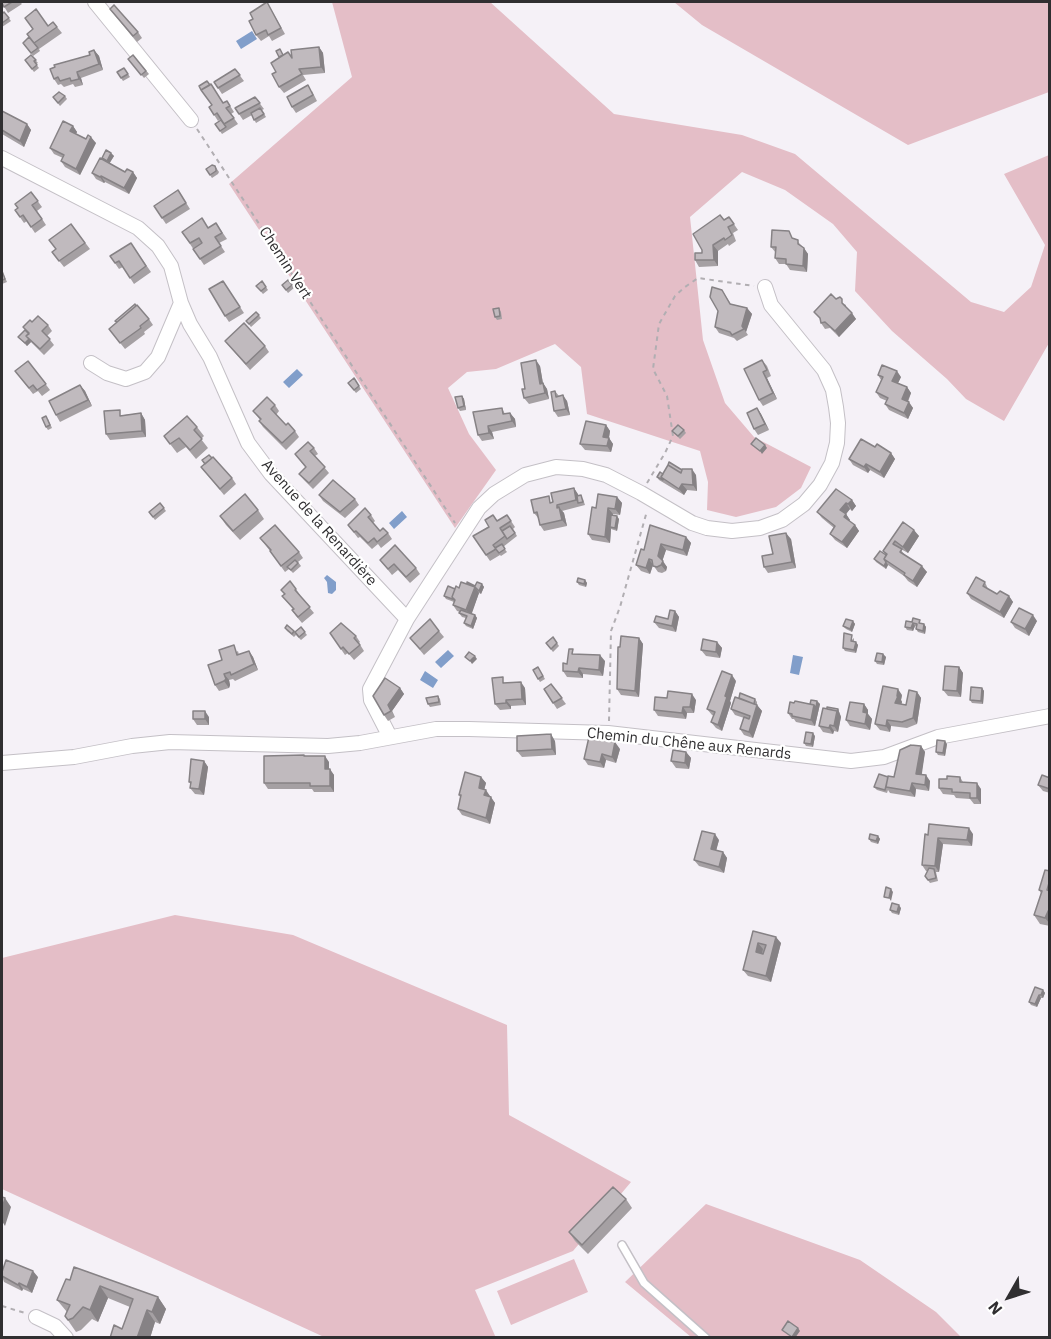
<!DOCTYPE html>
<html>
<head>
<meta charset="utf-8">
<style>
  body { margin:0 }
  #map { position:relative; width:1051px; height:1339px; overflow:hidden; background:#f5f1f7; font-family:"IBM Plex Sans",sans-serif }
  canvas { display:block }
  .frame { position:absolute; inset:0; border:3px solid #302f31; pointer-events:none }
  .north { position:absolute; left:979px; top:1267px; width:60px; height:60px; -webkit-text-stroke:4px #fff; paint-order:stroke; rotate:231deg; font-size:16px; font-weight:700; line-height:24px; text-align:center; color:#302f31 }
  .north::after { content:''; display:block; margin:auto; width:21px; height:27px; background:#302f31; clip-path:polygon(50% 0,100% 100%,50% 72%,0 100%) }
</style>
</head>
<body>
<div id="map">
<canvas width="1051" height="1339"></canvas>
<div class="frame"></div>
<div class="north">N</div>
</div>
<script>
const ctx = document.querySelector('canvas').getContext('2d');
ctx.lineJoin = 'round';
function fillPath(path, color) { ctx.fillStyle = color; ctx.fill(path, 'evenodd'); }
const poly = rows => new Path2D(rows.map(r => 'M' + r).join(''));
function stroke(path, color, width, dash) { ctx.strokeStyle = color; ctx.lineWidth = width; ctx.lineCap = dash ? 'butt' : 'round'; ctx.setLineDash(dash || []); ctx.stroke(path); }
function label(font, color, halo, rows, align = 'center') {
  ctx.font = font + ' "IBM Plex Sans",sans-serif'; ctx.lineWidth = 4.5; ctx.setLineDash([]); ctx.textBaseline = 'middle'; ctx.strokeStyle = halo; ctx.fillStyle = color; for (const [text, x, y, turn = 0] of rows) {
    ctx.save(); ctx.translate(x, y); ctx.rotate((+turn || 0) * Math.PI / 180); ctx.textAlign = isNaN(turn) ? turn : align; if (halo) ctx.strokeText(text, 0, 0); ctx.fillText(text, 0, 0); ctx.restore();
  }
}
const green = poly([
  [332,2,490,2,614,114,742,135,795,154,971,302,1004,312,1031,287,1045,245,1004,174,1049,155,1049,343,1004,421,966,399,947,379,892,331,855,291,857,252,833,224,785,190,742,172,690,217,703,340,725,403,754,437,811,467,801,488,776,507,736,517,707,510,708,482,700,451,587,414,581,367,555,344,496,369,467,372,448,388,469,434,496,470,455,528,229,184,352,77],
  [674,2,1049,2,1049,92,908,145,702,25],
  [175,915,293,935,507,1025,509,1115,631,1182,573,1251,475,1290,496,1338,324,1337,2,1189,2,958],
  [706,1204,860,1260,936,1312,961,1337,691,1337,625,1282],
  [574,1259,588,1292,511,1325,497,1291]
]);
const water = poly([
  [252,31,257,39,241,49,236,41],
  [297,369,303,375,289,388,283,382],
  [402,511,407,517,394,529,389,523],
  [327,575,336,582,336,590,332,594,328,593,327,582,324,578],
  [448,650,454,656,441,668,435,662],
  [793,655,803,657,799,675,790,673],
  [425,671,438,680,433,688,420,680]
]);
const path = poly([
  [197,129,455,523],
  [647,483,665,453,673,436,667,396,653,369,659,324,675,296,685,287,698,278,754,286],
  [609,721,611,631,620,607,647,511],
  [2,1306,25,1313]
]);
const lane = poly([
  [622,1245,644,1283,706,1338]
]);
const street = poly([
  [95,2,191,120],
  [2,158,138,228,158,246,171,266,181,303,158,357,145,372,126,379,107,373,91,363],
  [181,303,190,324,210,357,248,443,271,474,407,619,370,689,371,700,390,737],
  [407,619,479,508,494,494,525,475,556,467,583,469,606,475,641,493,692,523,707,528,732,531,760,528,782,520,804,504,820,485,832,463,837,443,838,423,836,407,833,390,824,370,771,305,765,287],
  [2,763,74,757,132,746,170,742,328,746,360,743,436,729,469,729,608,733,851,761,884,757,938,737,1050,716],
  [36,1317,55,1326,66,1338]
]);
const wall = poly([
  [2,2,20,2,22,4,8,13,2,3],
  [267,2,285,34,272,41,269,36,261,41,256,35,253,19],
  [110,9,138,32,142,38,137,42],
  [4,12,11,21,2,27,2,14],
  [53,22,62,33,39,49,40,51,33,56,23,43],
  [319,47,323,53,325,73,303,75,306,80,284,93,279,87,276,72,283,55,292,58],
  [94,50,99,56,103,70,81,78,83,85,75,87,73,84,64,87,61,84,58,85,54,79,90,55],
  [31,55,38,63,36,64,39,68,34,72,25,60],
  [133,55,149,74,144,78,128,59],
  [124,68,130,77,123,81,117,72],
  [235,69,244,81,222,94,214,82],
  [312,91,317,101,296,113,292,107],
  [65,96,67,99,60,106,53,97],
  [255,97,264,109,262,110,266,117,256,123,252,115,243,120,235,108],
  [227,101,234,112,231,114,238,124,222,134,215,124,223,123,221,119,218,121,209,107,223,103],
  [2,111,27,124,31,130,24,147,2,134],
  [73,126,77,132,76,134,96,143,80,175,65,167,61,161,63,158,54,154,50,148],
  [111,153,114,156,109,164,125,172,133,172,137,178,129,194,105,182,104,183,96,179,92,173,104,161,102,158],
  [215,166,219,172,218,174,212,178,206,169],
  [178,190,190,209,166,224,162,218],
  [31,192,42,207,37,211,46,225,35,233,27,221,24,223,15,210,18,208],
  [729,217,738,230,733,233,736,241,729,246,728,244,718,251,718,266,699,267,695,260,702,253,724,220],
  [216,223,227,239,219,243,225,252,204,265,182,232,209,228],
  [71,224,90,249,64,267,52,252,56,249],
  [794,238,802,246,808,254,807,272,790,270,786,264,779,264,775,258,776,253,771,247],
  [131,243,151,272,134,284,123,267,119,269,110,256],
  [2,271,7,282,2,284],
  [288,280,294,288,288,293,282,285],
  [223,281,244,313,229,322,225,316],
  [262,281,268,290,263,294,256,286],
  [722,290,731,304,747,308,752,314,746,332,748,335,737,341,734,338,719,333,715,327],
  [836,299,846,305,846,307,856,319,839,337,830,328,825,329,821,323,821,320,814,312],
  [499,308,501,312,502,319,497,320,495,317],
  [256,312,261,318,251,327,246,321],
  [149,319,153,325,144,332,145,334,125,349,109,329],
  [32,322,48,325,52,331,47,336,54,345,44,355,31,342,27,346,18,337,25,330,23,327],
  [225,341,265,346,269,352,250,370,230,347],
  [762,360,767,366,771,376,767,378,777,399,763,406,759,400],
  [28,361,50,390,42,396,38,391,33,394,15,371],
  [540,366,543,383,547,389,549,399,529,404,524,398,525,389],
  [878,375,901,377,898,383,907,387,911,393,908,402,913,408,908,419,889,410,885,404,887,401,880,398,876,392,881,380],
  [354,378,361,389,356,393,348,383],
  [80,385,85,391,92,406,60,422,56,415],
  [555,391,559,396,567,401,570,415,558,417,554,411],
  [462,396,464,399,466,410,460,411,458,408],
  [275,405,279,411,276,415,286,425,295,431,299,437,286,450,263,427,259,421,260,420,253,411],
  [502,408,505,414,510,413,515,419,516,427,492,432,494,439,482,441,478,435],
  [757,408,761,414,769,430,758,435,754,429],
  [141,413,145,420,146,437,110,440,106,434,124,415],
  [48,419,52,428,48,430,46,427],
  [606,425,610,431,609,438,613,444,611,452,585,450,580,444],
  [197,427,204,436,201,439,208,448,196,459,186,447,177,453,164,436],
  [684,430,686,433,680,439,672,431],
  [875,447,891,453,895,459,884,478,870,470,868,473,853,465,849,459],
  [314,448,318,454,315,456,329,473,313,489,304,480,299,474,306,468,295,454],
  [201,467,232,478,236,484,224,495],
  [682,470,696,475,697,491,687,490,684,495,659,480,657,477,663,474],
  [574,488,578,496,583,499,585,505,562,511,564,513,567,526,544,531,540,525,539,519,534,513,553,502],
  [319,495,355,499,359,505,345,518,323,501],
  [617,497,622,503,620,515,613,514,612,516,619,519,617,531,611,529,610,543,592,540,588,534,596,508],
  [852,500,856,506,852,511,850,509,846,514,850,520,849,521,855,525,859,531,847,548,835,540,830,534,834,528,822,518,817,512],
  [160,503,166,511,155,520,149,512],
  [258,510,264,519,240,540,226,525,220,516],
  [371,515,375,521,373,523,380,531,388,533,392,539,381,548,378,544,372,549,360,537,358,538,348,525],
  [507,515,515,527,513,529,517,536,503,547,507,552,501,556,500,555,490,561,473,536],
  [903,522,919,536,908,553,899,548,906,556,927,572,917,587,908,581,904,576,888,565,886,569,876,562,874,559,885,554,883,551],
  [686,537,691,543,687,556,666,550,662,561,667,567,666,571,662,573,658,572,653,565,650,574,641,571,636,565,644,550],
  [260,538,299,552,303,558,298,562,301,566,293,573,289,569,285,572,270,551],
  [791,539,796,568,768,573,764,567,773,554],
  [380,560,416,568,420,574,410,583,398,570,392,575],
  [585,580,587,583,586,587,579,585,577,582],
  [985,582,988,589,997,594,1009,596,1013,602,1004,618,971,599,967,593],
  [482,584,484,587,481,594,479,593,471,614,475,615,477,618,473,629,466,626,464,623,466,618,462,617,459,613,460,612,457,611,453,605,454,602,446,599,444,596,459,588],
  [296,589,300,595,300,596,314,613,302,623,296,616,292,610,293,609,282,596,284,594,281,590],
  [675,611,679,617,676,632,659,628,654,622,668,619],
  [853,621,855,624,852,632,846,629,843,626],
  [1037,621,1029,636,1015,628,1011,622],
  [912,622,924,624,926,627,925,634,918,632,916,629,917,627,915,626,913,631,907,630,905,627],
  [301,627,307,635,301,640,296,635,294,637,287,631,285,628,295,632],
  [439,631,444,637,424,655,410,638],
  [330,633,356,636,360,642,359,643,364,651,354,660,348,653,345,655],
  [553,637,559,646,553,652,546,643],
  [639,638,643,644,639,697,621,695,617,689],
  [854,638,854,641,858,645,856,653,845,651,843,648],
  [717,642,722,648,720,658,706,656,701,650],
  [238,651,239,655,249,651,253,657,258,670,235,681,233,679,229,680,230,685,229,688,219,691,215,685,222,660],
  [883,654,886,657,884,665,877,664,875,661],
  [577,655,605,661,603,676,583,674,583,678,567,677,563,671,567,664],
  [538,667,545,679,540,682,533,670],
  [959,667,963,673,961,697,948,696,943,690],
  [736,681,730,701,731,703,722,731,716,728,711,722,714,716,712,715,707,709],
  [506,683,525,688,526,705,511,706,511,709,500,710,495,704],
  [551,684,566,704,557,709,544,689],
  [400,688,404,694,392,711,395,717,388,721,384,715],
  [982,688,984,691,983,704,972,703,970,700],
  [917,692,921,698,917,724,907,728,891,726,890,732,880,730,875,724,902,695,901,700,902,702,901,704,906,705],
  [438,696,440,699,441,705,430,707,428,704],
  [667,698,696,700,694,713,687,713,686,719,658,716,654,710],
  [739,698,755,699,757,702,757,705,762,711,753,738,744,735,740,729,744,718,735,715,731,709],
  [817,701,820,704,815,726,796,722,794,719,792,719,788,713,794,703,810,704],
  [864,704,868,710,868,714,872,719,870,730,850,726,846,720],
  [827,709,838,709,841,717,838,732,834,731,833,734,823,732,819,726],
  [209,717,209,725,197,725,193,719],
  [815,736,813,747,806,746,804,743],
  [555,741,556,755,522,757,517,751],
  [947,744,945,756,938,755,936,752],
  [921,746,925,752,921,775,930,781,929,791,916,789,915,797,890,793,888,790,887,793,877,790,874,787,888,777,894,777],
  [620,749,616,763,606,760,604,768,588,765,584,759],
  [686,752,691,758,689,769,676,768,671,761],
  [304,755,306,756,329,762,329,769,334,775,334,792,314,792,312,789,268,789,264,783],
  [204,761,208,767,204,795,195,794,190,788,191,785,189,782],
  [481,777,486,783,484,790,495,803,490,824,462,815,458,809,460,797,459,795],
  [960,777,963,782,981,789,981,804,974,804,970,799,956,798,954,795,943,794,939,788,947,779],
  [1050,778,1050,793,1043,791,1038,785],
  [925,834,973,834,972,846,943,844,939,872,936,872,938,881,930,883,925,876,928,871,926,871,922,865],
  [878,836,880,839,878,844,871,842,869,839],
  [719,840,716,850,723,852,727,858,724,873,699,866,694,860],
  [1050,871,1050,926,1040,924,1034,915,1041,893,1039,890],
  [901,908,899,915,892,913,890,910],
  [753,931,781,943,771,982,748,976,743,970],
  [1043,990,1045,993,1043,998,1041,998,1037,1007,1031,1005,1029,1002],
  [626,1199,632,1208,588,1254,575,1241,569,1232],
  [2,1276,38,1277,32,1293,23,1289,22,1291,4,1282],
  [70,1280,158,1297,166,1309,160,1324,155,1322,150,1338,110,1338,122,1329,130,1307,108,1298,98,1322,92,1319,81,1330,76,1332,65,1316,67,1312,57,1300]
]);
const shadedWall = poly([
  [319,47,323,53,325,73,321,67],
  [94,50,99,56,103,70,99,64],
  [77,72,81,78,83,85,79,79],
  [27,124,31,130,24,147,20,141],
  [73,126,77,132,74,137,70,131],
  [91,137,96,143,80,175,76,169],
  [111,153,114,156,109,164,107,161],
  [133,172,137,178,129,194,124,188],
  [101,176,105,182,104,183,100,177],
  [713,245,718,251,718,266,714,260],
  [804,248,808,254,807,272,803,266],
  [747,308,752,314,746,332,748,335,742,326],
  [852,313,856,319,839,337,835,331],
  [29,339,31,342,27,346,25,343],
  [536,360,540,366,544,390,540,384],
  [897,371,901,377,896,387,892,381],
  [763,372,767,378,777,399,773,393],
  [543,383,547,389,549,399,545,393],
  [80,385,85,391,92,406,88,400],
  [907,387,911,393,906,405,902,399],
  [563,395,567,401,570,415,566,409],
  [462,396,464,399,466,410,464,406],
  [909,402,913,408,908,419,904,413],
  [757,408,761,414,769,430,765,424],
  [141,413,145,420,146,437,142,431],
  [510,413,515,419,516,427,512,421],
  [606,425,610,431,608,443,603,437],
  [488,426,492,432,494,439,489,433],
  [609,438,613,444,611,452,607,446],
  [765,445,767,448,762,454,760,451],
  [891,453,895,459,884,478,880,472],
  [866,464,870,470,868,473,864,467],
  [692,469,696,475,697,491,693,485],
  [682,484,687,490,684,495,679,489],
  [574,488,578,494,580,503,578,503,580,506,576,500],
  [617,497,622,503,620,515,615,509],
  [852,500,856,506,852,511,848,504],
  [846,503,850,509,846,514,850,520,848,523,840,510],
  [557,505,564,513,567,526,562,520],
  [608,508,613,514,611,527,610,527,611,529,610,543,605,537],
  [617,516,619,519,617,531,615,528],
  [855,525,859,531,847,548,842,542],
  [914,530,919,536,908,553,903,547],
  [786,533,791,539,796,568,792,562],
  [686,537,691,543,687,556,683,550],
  [661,544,666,550,662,562,658,556],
  [649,559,653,565,650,574,646,568],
  [663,561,667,567,666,571,661,565],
  [886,562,888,565,886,569,884,566],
  [922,566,927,572,917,587,913,581],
  [585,580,587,583,586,587,584,584],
  [482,584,484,587,481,594,479,591],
  [475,587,479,593,471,616,466,610],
  [1009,596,1013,602,1004,618,1000,612],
  [675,611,679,617,676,632,672,626],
  [475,615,477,618,473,629,471,626],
  [1033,615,1037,621,1029,636,1025,629],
  [853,621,855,624,852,632,850,629],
  [913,623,915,626,913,631,911,628],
  [924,624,926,627,925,634,923,631],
  [639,638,643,644,639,697,635,691],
  [717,642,722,648,720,658,716,652],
  [856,642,858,645,856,653,854,650],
  [249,651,253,657,258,670,254,664],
  [883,654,886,657,884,665,882,662],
  [600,655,605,661,603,676,599,670],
  [475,656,477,659,472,664,470,661],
  [959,667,963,673,961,697,957,691],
  [579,668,583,674,583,678,578,672],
  [224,674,229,680,230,685,229,688,224,681],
  [732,675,736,681,730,701,731,703,722,731,718,725,725,696],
  [521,682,525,688,526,705,522,699],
  [400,688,404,694,392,711,395,717,388,705],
  [982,688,984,691,983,704,981,701],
  [898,689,902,695,901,700,902,702,900,709,895,703],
  [917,692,921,698,917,724,913,718],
  [692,694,696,700,694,713,690,707],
  [506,700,511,706,511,709,506,703],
  [817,701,820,704,815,726,811,720,814,705],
  [864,704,868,710,868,714,872,719,870,730,865,724,863,712],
  [757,705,762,711,753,738,749,732],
  [683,707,687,713,686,719,682,713],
  [838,709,841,717,838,732,834,726],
  [205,711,209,717,209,725,205,719],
  [887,720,891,726,890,732,886,726],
  [830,725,834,731,833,734,829,728],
  [813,733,815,736,813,747,811,744],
  [551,734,555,741,556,755,552,749],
  [945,741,947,744,945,756,943,753],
  [615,742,620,749,616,763,612,757],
  [921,746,925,752,921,780,916,774],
  [686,752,691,758,689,769,685,763],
  [602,754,606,760,604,768,600,762],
  [325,756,329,762,329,775,325,769],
  [204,761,208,767,204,795,199,789],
  [330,769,334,775,334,792,330,786],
  [926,775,930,781,929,791,925,785],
  [481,777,486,783,483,794,479,788],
  [912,783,916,789,915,797,910,791],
  [977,783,981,789,981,804,977,798],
  [486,790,490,796,488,801,484,795],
  [491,797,495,803,490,824,486,818],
  [969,828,973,834,972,846,967,840],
  [715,834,719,840,715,855,711,849],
  [878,836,880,839,878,844,876,841],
  [938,838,943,844,939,872,935,866],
  [723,852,727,858,724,873,719,867],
  [891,889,893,892,891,901,889,898],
  [899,905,901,908,899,915,897,912],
  [1049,907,1050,908,1050,924,1045,918],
  [776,937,781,943,771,982,766,976],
  [758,943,763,949,761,958,756,952],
  [1043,990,1045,993,1043,998,1041,995],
  [1039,995,1041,998,1037,1007,1035,1004],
  [5,1198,11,1207,5,1226,2,1221,2,1209],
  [33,1271,38,1277,32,1293,27,1287],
  [19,1283,23,1289,22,1291,18,1285],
  [100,1286,108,1298,98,1322,90,1310],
  [158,1297,166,1309,160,1324,152,1312],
  [147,1310,155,1322,150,1338,137,1338],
  [798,1328,800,1331,795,1338,792,1338,792,1337]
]);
const building = poly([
  [2,2,12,2,4,7,2,3,2,2],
  [267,2,281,28,268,35,266,30,256,35,249,21,253,19,250,13,267,2],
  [114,5,138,32,133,36,110,9,114,5],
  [36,9,48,26,53,22,57,27,34,43,27,34,33,29,25,18,36,9],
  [4,12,9,18,2,23,2,14,4,12],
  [29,37,38,48,31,53,23,43,29,37],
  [319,47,321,67,299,69,302,74,279,87,272,74,276,72,271,63,288,52,292,58,291,50,319,47],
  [280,49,283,55,279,57,276,51,280,49],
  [94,50,99,64,77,72,79,79,71,81,70,78,60,81,58,77,54,79,50,69,55,67,54,65,90,55,89,52,94,50],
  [31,55,36,60,34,61,37,65,32,69,25,60,31,55],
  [133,55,146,71,141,75,128,59,133,55],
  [124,68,128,74,121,78,117,72,124,68],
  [235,69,240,75,218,88,214,82,235,69],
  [207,81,210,85,201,90,199,86,207,81],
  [211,84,223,103,227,101,230,106,226,108,234,118,224,124,217,113,214,115,209,107,212,105,201,90,211,84],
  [308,85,313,95,292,107,287,97,308,85],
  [59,92,65,96,58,103,53,97,59,92],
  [255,97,260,103,239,114,235,108,255,97],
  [260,108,264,114,254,120,251,113,260,108],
  [2,111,27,124,20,141,2,130,2,111],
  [221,120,226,127,220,131,215,124,221,120],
  [63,121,73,126,70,131,86,139,88,135,91,137,76,169,61,161,64,155,50,148,63,121],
  [106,150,111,153,107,161,102,158,106,150],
  [100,158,125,172,127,169,133,172,124,188,101,176,100,177,92,173,100,158],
  [212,165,215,166,216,169,216,171,210,175,206,169,212,165],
  [178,190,186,203,162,218,154,206,178,190],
  [31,192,38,201,32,205,42,219,31,227,23,215,20,217,15,210,18,208,15,204,31,192],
  [720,215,724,220,729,217,734,224,728,227,732,235,725,240,724,238,713,245,714,260,695,260,695,253,702,253,702,250,693,234,720,215],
  [202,218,208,228,216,223,222,233,215,237,221,246,200,259,193,249,202,243,199,238,190,243,182,232,202,218],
  [71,224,85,243,59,261,52,252,56,249,49,240,71,224],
  [772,230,789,231,792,238,798,240,798,244,804,248,803,266,786,264,786,259,775,258,776,247,771,247,772,230],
  [131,243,146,266,130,278,119,261,115,263,110,256,131,243],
  [2,271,5,279,2,280,2,271],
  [288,280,292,285,286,290,282,285,288,280],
  [223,281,240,307,225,316,209,289,223,281],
  [262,281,266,287,261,291,256,286,262,281],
  [712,287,722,290,730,304,747,308,742,326,744,329,732,335,730,332,715,327,718,311,710,297,712,287],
  [831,294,836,299,840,297,842,299,842,303,852,313,835,331,825,322,821,323,820,318,814,312,831,294],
  [135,304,136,306,117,322,115,321,135,304],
  [137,305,149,319,140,326,141,328,120,343,109,329,137,305],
  [499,308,500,316,495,317,493,309,499,308],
  [256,312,259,315,249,324,246,321,256,312],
  [38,316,48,325,42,331,50,339,40,349,26,336,29,333,23,327,30,320,32,322,38,316],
  [244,323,265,346,246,364,225,341,244,323],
  [25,330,29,334,26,336,29,339,25,343,18,337,25,330],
  [536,360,540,384,543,383,545,393,524,398,522,389,525,389,521,363,536,360],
  [762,360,767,370,763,372,773,393,759,400,744,369,762,360],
  [28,361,46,384,37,390,33,385,29,388,15,371,28,361],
  [882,365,897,371,892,381,907,387,902,399,909,402,904,413,885,404,888,398,876,392,883,377,878,375,882,365],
  [354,378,359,386,354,390,348,383,354,378],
  [80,385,88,400,56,415,49,401,80,385],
  [555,391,556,397,563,395,566,409,554,411,551,392,555,391],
  [462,396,464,406,458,408,455,397,462,396],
  [267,397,275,405,271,409,286,425,288,423,295,431,282,443,259,421,261,419,253,411,267,397],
  [502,408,503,414,510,413,512,421,488,426,489,433,478,435,473,412,502,408],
  [757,408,765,424,754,429,747,413,757,408],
  [120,410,120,416,141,413,142,431,106,434,104,411,120,410],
  [46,416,50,425,46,427,42,418,46,416],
  [187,416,197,427,194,430,202,439,190,450,179,438,170,444,164,436,187,416],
  [586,421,606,425,603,437,609,438,607,446,580,444,586,421],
  [678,425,684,430,678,436,672,431,678,425],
  [756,438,765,445,760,451,751,444,756,438],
  [861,439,875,447,877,444,891,453,880,472,866,464,864,467,849,459,861,439],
  [308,442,314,448,310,451,325,467,309,483,299,474,306,467,295,454,308,442],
  [209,455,212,458,205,464,202,460,209,455],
  [213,457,232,478,220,489,201,467,213,457],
  [669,462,682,470,681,473,668,465,669,462],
  [668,465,681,473,682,469,692,469,693,485,682,484,679,489,661,477,668,465],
  [660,472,663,474,661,477,663,480,657,477,660,472],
  [333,480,355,499,340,512,319,495,333,480],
  [574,488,576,500,557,505,557,508,559,507,562,520,540,525,537,512,534,513,531,500,549,496,550,503,553,502,551,493,574,488],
  [836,489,852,500,848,504,846,503,840,510,846,514,844,517,855,525,842,542,830,534,835,526,817,512,836,489],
  [245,494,258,510,233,531,220,516,245,494],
  [598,494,617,497,615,509,608,508,605,537,588,534,592,507,596,508,598,494],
  [581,495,583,502,578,503,577,496,581,495],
  [160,503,164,508,153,517,149,512,160,503],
  [365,508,371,515,368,517,380,531,383,528,388,533,377,542,374,538,368,543,356,531,354,532,348,525,365,508],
  [493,515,497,521,507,515,511,521,500,528,505,536,493,545,496,549,486,555,473,536,489,527,485,520,493,515],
  [611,515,617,516,615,528,610,527,611,515],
  [903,522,914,530,903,547,895,541,893,544,902,549,900,552,922,566,913,581,904,575,905,573,884,559,887,554,883,551,903,522],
  [275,525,299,552,281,566,270,551,271,550,260,538,275,525],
  [650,525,686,537,683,550,661,544,658,556,663,561,661,565,657,567,653,566,652,560,649,559,646,568,636,565,641,549,644,550,650,525],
  [510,526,515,533,507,539,502,531,510,526],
  [786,533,792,562,764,567,762,556,773,554,769,536,786,533],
  [502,544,505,549,499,553,495,548,502,544],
  [395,545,416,568,406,577,394,564,388,569,380,560,395,545],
  [880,551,886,555,884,559,886,562,884,566,874,559,880,551],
  [295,560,298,563,291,570,287,567,295,560],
  [976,577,985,582,983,586,997,594,1000,591,1009,596,1000,612,967,593,976,577],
  [578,578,585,580,584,584,577,582,578,578],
  [290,581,296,589,295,590,310,607,298,617,292,610,294,609,282,596,285,594,281,590,290,581],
  [461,582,475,587,466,610,453,605,455,600,452,597,456,586,459,588,461,582],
  [467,582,475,586,477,582,482,584,479,591,475,587,467,584,467,582],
  [448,586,455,589,452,597,455,600,444,596,448,586],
  [1019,608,1033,615,1025,629,1011,622,1019,608],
  [461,610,475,615,471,626,464,623,467,616,459,613,461,610],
  [670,610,675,611,672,626,654,622,656,616,668,619,670,610],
  [913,618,920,620,919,623,924,624,923,631,916,629,917,624,913,623,911,628,905,627,906,621,912,622,913,618],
  [430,619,439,631,420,649,410,638,430,619],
  [846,619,853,621,850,629,843,626,846,619],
  [341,623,356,636,354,638,360,645,349,654,343,647,341,649,330,633,341,623],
  [287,625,294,631,292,634,285,628,287,625],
  [301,627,305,632,299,637,295,632,301,627],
  [844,633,852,635,851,641,856,642,854,650,843,648,844,633],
  [621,636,639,638,635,691,617,689,618,647,620,647,621,636],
  [553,637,557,643,551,649,546,643,553,637],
  [703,639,717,642,716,652,701,650,703,639],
  [234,645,237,655,249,651,254,664,231,675,230,672,224,674,226,679,224,681,215,685,208,665,222,660,219,650,234,645],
  [569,649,573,649,572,654,600,655,599,670,579,668,578,672,563,671,563,663,567,664,569,649],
  [469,652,475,656,470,661,465,657,469,652],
  [877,653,883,654,882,662,875,661,877,653],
  [945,666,959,667,957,691,943,690,945,666],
  [538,667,543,676,538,679,533,670,538,667],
  [722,671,732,675,725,696,727,697,718,725,711,722,715,712,707,709,722,671],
  [503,677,503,683,521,682,522,699,506,700,506,703,495,704,492,678,503,677],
  [385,678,400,688,388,705,391,711,384,715,373,696,385,678],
  [551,684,562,698,553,703,544,689,551,684],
  [883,686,898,689,897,696,898,696,895,703,906,705,909,690,917,692,913,718,902,722,887,720,886,726,875,724,883,686],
  [971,687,982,688,981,701,970,700,971,687],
  [668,691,692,694,690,707,683,707,682,713,654,710,655,697,667,698,668,691],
  [740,693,755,699,754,704,739,698,740,693],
  [438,696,439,702,428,704,426,698,438,696],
  [735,697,757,705,749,732,740,729,744,717,749,719,750,716,731,709,735,697],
  [811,700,817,701,816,708,814,705,810,704,811,700],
  [795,701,814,705,811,720,792,716,792,714,788,713,790,702,794,703,795,701],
  [850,702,864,704,863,712,867,713,865,724,846,720,850,702],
  [827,707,838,709,837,714,837,711,827,709,827,707],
  [823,708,837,711,834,726,830,725,829,728,819,726,823,708],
  [193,711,205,711,205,719,193,719,193,711],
  [806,732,813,733,811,744,804,743,806,732],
  [551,734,552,749,517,751,517,736,551,734],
  [589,737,615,742,612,757,602,754,600,762,584,759,589,737],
  [937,740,945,741,943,753,936,752,937,740],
  [911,745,921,746,916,774,926,775,925,785,912,783,910,791,886,787,888,776,894,777,900,750,911,745],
  [673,750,686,752,685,763,671,761,673,750],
  [304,755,304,756,325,756,325,769,330,769,330,786,310,786,310,783,264,783,264,756,304,755],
  [191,759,204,761,199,789,190,788,191,782,189,782,191,759],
  [465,772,481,777,479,788,486,790,484,795,491,797,486,818,458,809,461,795,459,795,465,772],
  [879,774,888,777,885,790,874,787,879,774],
  [1042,775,1050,778,1050,789,1038,785,1042,775],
  [947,776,960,777,960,782,977,783,977,798,970,798,970,793,952,792,952,789,939,788,939,779,947,779,947,776],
  [929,824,969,828,967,840,938,838,935,866,922,865,925,834,928,835,929,824],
  [702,831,715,834,711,849,723,852,719,867,694,860,702,831],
  [870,834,878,836,876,841,869,839,870,834],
  [929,868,934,869,936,878,928,880,925,876,929,868],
  [1045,870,1050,871,1050,883,1049,883,1047,890,1050,891,1050,907,1045,918,1034,915,1042,891,1039,890,1045,870],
  [886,887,891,889,889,898,884,897,886,887],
  [892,903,899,905,897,912,890,910,892,903],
  [753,931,776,937,766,976,743,970,753,931],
  [758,943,766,945,763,954,756,952,758,943],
  [1035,987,1043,990,1041,995,1039,995,1035,1004,1029,1002,1035,987],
  [613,1187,626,1199,582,1245,569,1232,613,1187],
  [2,1197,5,1198,2,1209,2,1197],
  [6,1260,33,1271,27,1287,19,1283,18,1285,2,1276,2,1272,6,1260],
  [74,1267,158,1297,152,1312,147,1310,137,1338,110,1338,114,1325,122,1329,133,1299,100,1286,90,1310,83,1307,73,1318,68,1320,65,1316,70,1305,57,1300,66,1279,70,1280,74,1267],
  [788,1321,798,1328,792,1337,782,1330,788,1321]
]);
const streetNames = [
  ["Chemin Vert",285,263,57],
  ["Avenue de la Renardière",319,523,48],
  ["Chemin du Chêne aux Renards",689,744,6]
];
fillPath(green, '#e4bec7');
fillPath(water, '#819eca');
stroke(lane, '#c4c0c6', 10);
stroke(street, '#c4c0c6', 16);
stroke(path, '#b1aeb2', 2, [4.5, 4.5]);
stroke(lane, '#fff', 7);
stroke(street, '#fff', 14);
fillPath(wall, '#a5a0a3');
fillPath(shadedWall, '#868285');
fillPath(building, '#c0babe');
stroke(building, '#868285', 1.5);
label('15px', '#302f31', '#fff', streetNames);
</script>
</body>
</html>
